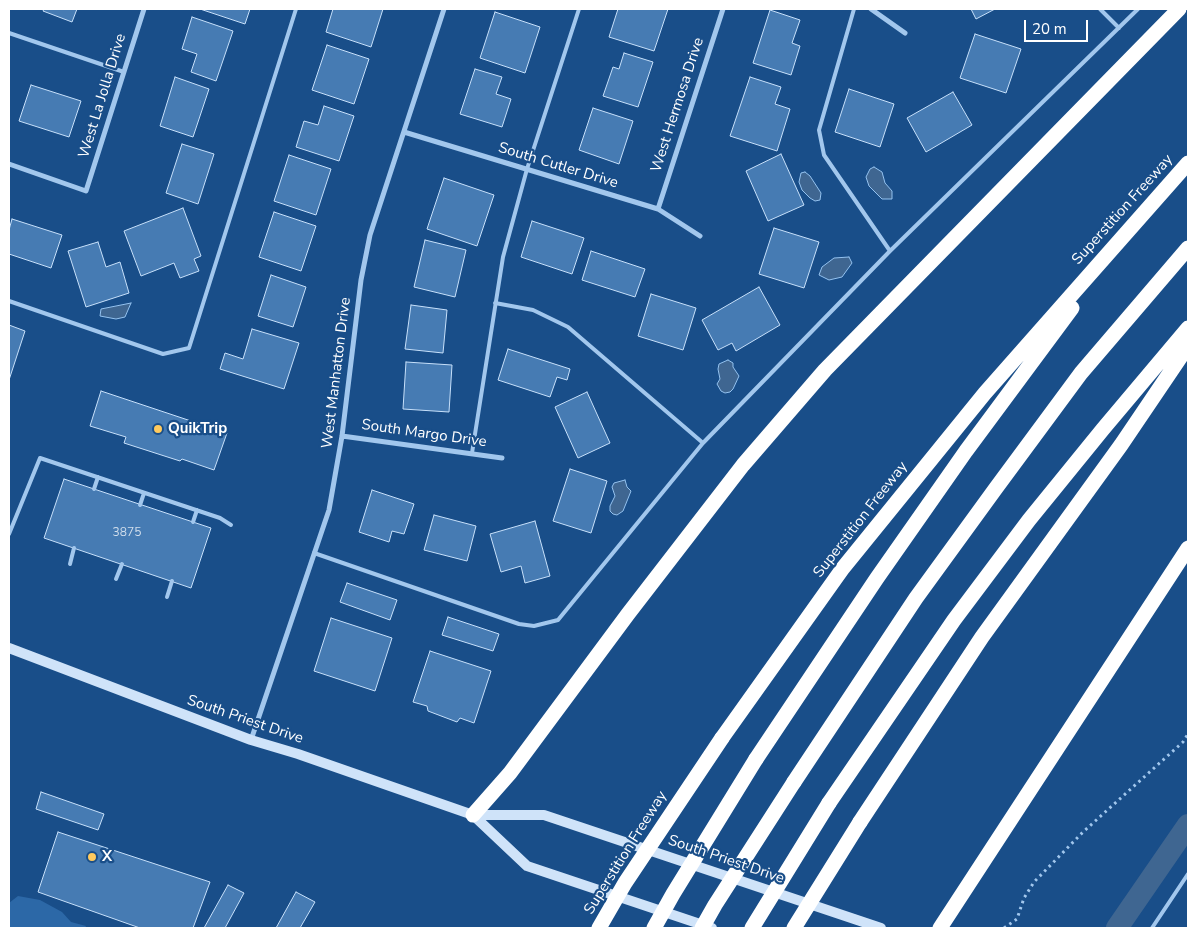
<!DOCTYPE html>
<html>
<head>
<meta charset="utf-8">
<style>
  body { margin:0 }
  #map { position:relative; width:1197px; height:937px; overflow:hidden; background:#194e89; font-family:"Nunito Sans",sans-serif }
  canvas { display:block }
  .frame { position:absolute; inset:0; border:10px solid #fff; pointer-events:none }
  .scale { position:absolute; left:1024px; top:20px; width:64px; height:22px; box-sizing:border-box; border:2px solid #fff; border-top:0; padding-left:6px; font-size:15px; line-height:18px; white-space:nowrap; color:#fff; -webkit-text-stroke:4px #194e89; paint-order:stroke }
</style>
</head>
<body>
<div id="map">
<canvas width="1197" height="937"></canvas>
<div class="frame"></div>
<div class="scale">20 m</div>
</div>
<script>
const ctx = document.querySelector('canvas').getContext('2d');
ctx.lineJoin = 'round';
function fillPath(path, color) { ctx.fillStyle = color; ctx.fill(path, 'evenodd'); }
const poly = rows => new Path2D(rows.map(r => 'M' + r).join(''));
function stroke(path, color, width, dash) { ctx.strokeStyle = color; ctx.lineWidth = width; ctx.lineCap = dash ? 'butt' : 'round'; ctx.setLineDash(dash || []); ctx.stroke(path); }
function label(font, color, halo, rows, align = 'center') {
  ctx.font = font + ' "Nunito Sans",sans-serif'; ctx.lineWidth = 4.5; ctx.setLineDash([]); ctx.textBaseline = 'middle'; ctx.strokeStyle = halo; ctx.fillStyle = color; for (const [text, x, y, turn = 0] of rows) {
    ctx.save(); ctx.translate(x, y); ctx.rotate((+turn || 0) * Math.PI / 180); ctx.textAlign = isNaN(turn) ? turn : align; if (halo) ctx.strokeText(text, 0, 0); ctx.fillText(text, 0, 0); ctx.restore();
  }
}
const green = poly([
  [18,896,40,900,62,912,71,922,86,926,85,928,9,928,9,903]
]);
const water = poly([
  [874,167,882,172,885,183,892,191,892,199,882,199,869,186,866,177,870,169,874,167],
  [805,172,810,176,821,193,820,200,815,201,810,198,802,190,799,182,801,173,805,172],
  [849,257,852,263,842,277,829,280,819,275,822,267,834,258,849,257],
  [131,303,125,317,116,319,100,316,101,309,131,303],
  [728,360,733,363,733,367,739,376,733,389,730,392,725,393,721,391,717,384,720,379,718,369,719,364,728,360],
  [625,480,627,487,631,491,623,511,617,515,613,514,610,511,610,506,615,496,612,487,614,483,625,480]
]);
const canal = poly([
  [1117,928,1188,825]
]);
const building = poly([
  [44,9,77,9,72,22,43,11,44,9],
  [200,9,250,9,245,24,200,9],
  [333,9,383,9,371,47,326,32,333,9],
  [618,9,668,9,654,51,609,37,618,9],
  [971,9,995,9,976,19,971,9],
  [770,10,800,20,792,43,800,46,791,75,753,63,770,10],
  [495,12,540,27,525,73,480,58,495,12],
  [192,17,233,31,216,81,191,72,197,54,182,49,192,17],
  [975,34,1021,49,1006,93,960,78,975,34],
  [327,45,369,59,354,104,312,90,327,45],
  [624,53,653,62,638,107,603,96,613,67,619,69,624,53],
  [475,69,502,77,496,94,511,99,502,127,460,114,475,69],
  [175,77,209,89,193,137,160,126,175,77],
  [750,77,781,87,775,104,790,109,777,151,730,136,750,77],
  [31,85,81,101,69,137,19,121,31,85],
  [849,89,894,104,880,147,835,132,849,89],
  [953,92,972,125,926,152,907,118,953,92],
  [324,106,354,116,339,161,296,147,304,121,318,125,324,106],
  [593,108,633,121,619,164,579,150,593,108],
  [182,144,214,154,198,204,166,193,182,144],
  [781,154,804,205,768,221,746,171,781,154],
  [289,155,331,169,316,215,274,201,289,155],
  [444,178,494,195,477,246,427,229,444,178],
  [183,208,201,256,194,259,199,271,180,278,174,263,141,276,124,231,183,208],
  [274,212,316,226,301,271,259,257,274,212],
  [12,219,62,235,51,268,9,254,9,230,12,219],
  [532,221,584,238,572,274,521,257,532,221],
  [774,228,819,242,804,288,759,274,774,228],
  [425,240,466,250,455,297,414,287,425,240],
  [98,242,106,267,120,262,129,293,86,307,68,251,98,242],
  [591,251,645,269,635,297,582,280,591,251],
  [271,275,306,287,293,327,258,316,271,275],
  [759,287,780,325,736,351,732,343,718,350,702,320,759,287],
  [651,294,696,308,683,350,638,336,651,294],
  [411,305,447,310,443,353,405,349,411,305],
  [9,325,25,331,9,380,9,325],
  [252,329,299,343,284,389,220,369,225,353,243,359,252,329],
  [508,349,570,369,567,380,557,377,550,397,498,380,508,349],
  [406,362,452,365,449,412,403,409,406,362],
  [101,391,227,433,214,470,182,459,180,461,124,443,126,437,90,426,101,391],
  [587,392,610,443,578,458,555,407,587,392],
  [570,469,607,481,591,533,553,521,570,469],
  [64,479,211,528,191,588,44,538,64,479],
  [372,490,414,504,404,534,392,531,389,542,359,532,372,490],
  [434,515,476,526,467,561,424,550,434,515],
  [535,521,550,576,525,583,521,566,501,572,490,534,535,521],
  [347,583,397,600,390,620,340,602,347,583],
  [448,617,499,634,493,651,442,635,448,617],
  [331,618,392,638,375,691,314,671,331,618],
  [430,651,491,671,474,723,460,718,457,722,428,711,427,706,413,702,430,651],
  [41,792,104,814,98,830,36,809,41,792],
  [58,832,210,882,193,928,140,928,38,892,58,832],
  [228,885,244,893,225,928,204,928,228,885],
  [296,892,315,902,300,928,276,928,296,892]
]);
const path = poly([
  [1004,928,1017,919,1024,898,1034,882,1083,832,1183,742,1188,734]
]);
const lane = poly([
  [854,9,819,130,824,155,890,251],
  [1100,9,1119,28],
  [9,33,124,72],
  [9,301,163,354,189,348,296,9],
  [495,303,533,310,568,327,703,443],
  [472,453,503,257,527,169,579,9],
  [94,489,98,477],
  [140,505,144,493],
  [193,522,197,510],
  [9,534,40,458,220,518,231,525],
  [314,553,519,624,534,626,558,620,703,443,890,251,1138,9],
  [70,564,74,548],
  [116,579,122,564],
  [167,597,172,581],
  [1152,928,1188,874]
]);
const street = poly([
  [871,9,905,33],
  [404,132,658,209,700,236],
  [9,164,86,191,144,9],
  [658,209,723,9],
  [342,436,502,458],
  [251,740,329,510,342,436,361,280,370,235,444,9]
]);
const secondary = poly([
  [9,648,251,740,298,754,473,815,544,815,881,928],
  [473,815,527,866,712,928]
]);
const highway = poly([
  [722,738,843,568,985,393,1188,163],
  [756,759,877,578,966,451,1072,308],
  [794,782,916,598,996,488,1081,373,1188,248],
  [829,803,954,620,1029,520,1103,429,1188,328],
  [473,815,510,773,628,614,743,465,825,370,1179,9],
  [860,822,982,637,1121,445,1188,346],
  [940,928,1188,548]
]);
const highwayBridge = poly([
  [599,928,625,883,722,738],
  [654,928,673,894,756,759],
  [702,928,715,905,794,782],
  [752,928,829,803],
  [794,928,860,822]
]);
const markers = [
  [158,429,5,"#ffca5e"],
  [92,857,5,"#ffca5e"]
];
const numberNames = [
  ["3875",127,533]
];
const streetNames = [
  ["West La Jolla Drive",103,96,-73],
  ["West Hermosa Drive",678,105,-72],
  ["South Cutler Drive",558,166,17],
  ["Superstition Freeway",1123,210,-48],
  ["West Manhatton Drive",337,373,-83],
  ["South Margo Drive",424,434,8],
  ["Superstition Freeway",861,520,-52],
  ["South Priest Drive",245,720,19],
  ["Superstition Freeway",626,853,-58],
  ["South Priest Drive",726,860,19]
];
const poiNames = [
  ["QuikTrip",168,429],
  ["X",102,857]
];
fillPath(green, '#2c68a7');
fillPath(water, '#3f6691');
stroke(water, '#94c2ef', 1);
stroke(canal, '#3f6691', 22);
fillPath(building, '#467bb3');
stroke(building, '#c7e0fa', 1);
stroke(path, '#a2c7ed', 3, [2.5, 4]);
stroke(lane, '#a2c7ed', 4);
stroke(street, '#a2c7ed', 5);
stroke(secondary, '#cfe3f9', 10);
stroke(highway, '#fff', 15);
stroke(highwayBridge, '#fff', 15);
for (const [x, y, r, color] of markers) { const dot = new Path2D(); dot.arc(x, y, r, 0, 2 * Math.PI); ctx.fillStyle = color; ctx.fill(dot); stroke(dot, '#194e89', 2); }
label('12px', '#d1deec', null, numberNames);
label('15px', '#fff', '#194e89', streetNames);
label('bold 15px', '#fff', '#194e89', poiNames, 'left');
</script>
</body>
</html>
